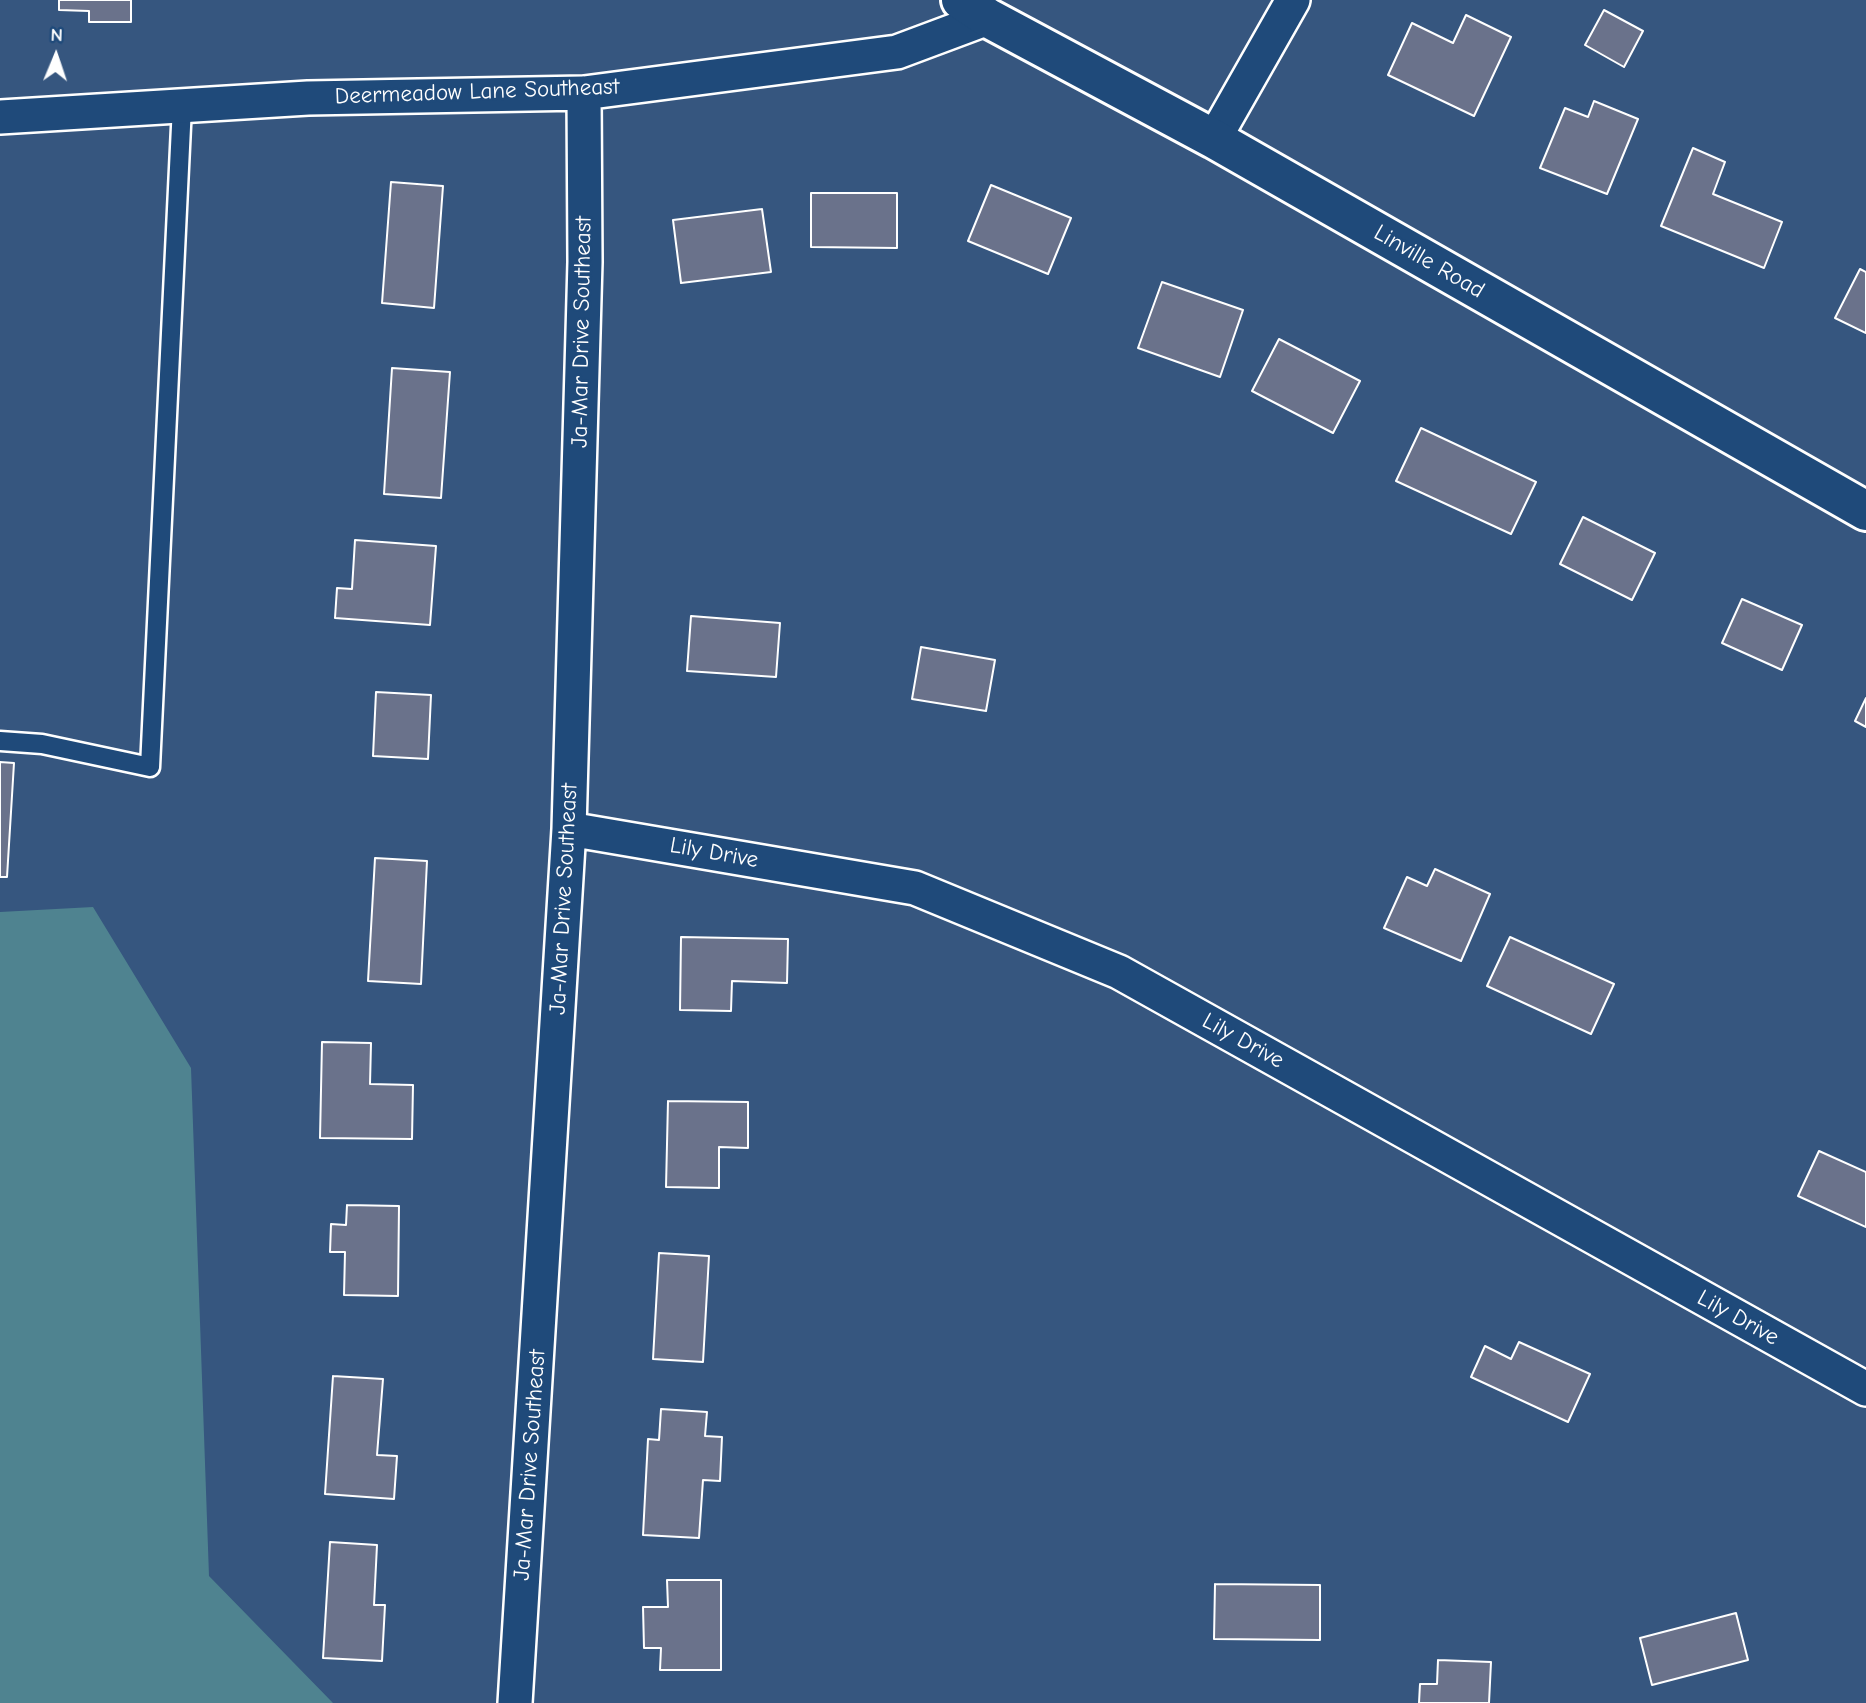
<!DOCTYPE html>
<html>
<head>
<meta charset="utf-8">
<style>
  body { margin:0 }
  #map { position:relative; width:1866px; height:1703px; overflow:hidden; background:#36567f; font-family:"Comic Neue",sans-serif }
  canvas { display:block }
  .north { position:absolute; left:21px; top:21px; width:70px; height:70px; -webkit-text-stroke:5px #1f4a7a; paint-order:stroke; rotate:2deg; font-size:19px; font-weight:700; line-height:28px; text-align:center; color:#fff }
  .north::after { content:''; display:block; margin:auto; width:24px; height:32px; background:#fff; clip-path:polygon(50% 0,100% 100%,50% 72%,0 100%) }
</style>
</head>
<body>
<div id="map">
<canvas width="1866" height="1703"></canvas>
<div class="north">N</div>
</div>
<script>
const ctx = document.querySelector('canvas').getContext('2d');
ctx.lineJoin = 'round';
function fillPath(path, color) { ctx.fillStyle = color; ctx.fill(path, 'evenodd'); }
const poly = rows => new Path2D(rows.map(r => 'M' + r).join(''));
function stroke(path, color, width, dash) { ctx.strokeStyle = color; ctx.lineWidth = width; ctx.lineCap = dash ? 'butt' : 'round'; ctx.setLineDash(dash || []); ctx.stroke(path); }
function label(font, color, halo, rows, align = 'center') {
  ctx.font = font + ' "Comic Neue",sans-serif'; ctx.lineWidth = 5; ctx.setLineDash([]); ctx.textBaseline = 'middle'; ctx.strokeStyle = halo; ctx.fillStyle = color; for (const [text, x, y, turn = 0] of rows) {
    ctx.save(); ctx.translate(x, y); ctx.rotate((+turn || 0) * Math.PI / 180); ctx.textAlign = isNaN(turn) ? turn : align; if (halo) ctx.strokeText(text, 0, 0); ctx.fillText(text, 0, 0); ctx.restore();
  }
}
const green = poly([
  [93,907,191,1068,209,1576,333,1703,0,1703,0,912]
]);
const building = poly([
  [59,0,131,0,131,22,89,22,89,11,59,10,59,0],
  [1604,10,1643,31,1624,67,1585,45,1604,10],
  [1466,15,1511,37,1474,116,1388,75,1412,23,1453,43,1466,15],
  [1594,101,1638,119,1607,194,1540,168,1565,108,1588,117,1594,101],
  [1693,148,1725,162,1713,194,1782,222,1764,268,1661,226,1693,148],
  [391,182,443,186,434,308,382,303,391,182],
  [991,185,1071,218,1048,274,968,241,991,185],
  [811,193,897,193,897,248,811,247,811,193],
  [762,209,771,272,681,283,673,220,762,209],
  [1860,269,1866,272,1866,333,1835,318,1860,269],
  [1162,282,1243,310,1220,377,1138,348,1162,282],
  [1279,339,1360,381,1333,433,1252,391,1279,339],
  [392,368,450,372,441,498,384,494,392,368],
  [1421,428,1536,482,1511,534,1396,481,1421,428],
  [1583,517,1655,553,1632,600,1560,564,1583,517],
  [355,540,436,546,430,625,335,618,337,588,352,589,355,540],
  [1742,599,1802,625,1782,670,1722,643,1742,599],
  [691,616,780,623,776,677,687,671,691,616],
  [921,647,995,660,986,711,912,699,921,647],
  [376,692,431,695,428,759,373,756,376,692],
  [1866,698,1866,727,1855,721,1866,698],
  [0,762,14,763,7,877,0,877,0,762],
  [375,858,427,861,421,984,368,981,375,858],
  [1435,869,1490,894,1461,961,1384,928,1407,877,1427,886,1435,869],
  [681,937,788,939,787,983,732,981,731,1011,680,1010,681,937],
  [1510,937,1614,984,1591,1034,1487,986,1510,937],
  [322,1042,371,1043,370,1084,413,1085,412,1139,320,1138,322,1042],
  [668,1101,748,1102,748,1148,719,1147,719,1188,666,1187,668,1101],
  [1819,1151,1866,1172,1866,1227,1798,1196,1819,1151],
  [347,1205,399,1206,398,1296,344,1295,345,1252,330,1252,331,1224,346,1225,347,1205],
  [659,1253,709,1256,703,1362,653,1359,659,1253],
  [1519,1342,1590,1374,1568,1422,1471,1377,1485,1346,1511,1359,1519,1342],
  [333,1376,383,1379,377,1455,397,1456,394,1499,325,1494,333,1376],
  [661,1409,707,1412,705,1436,722,1437,720,1481,703,1480,699,1538,643,1535,648,1439,659,1440,661,1409],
  [330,1542,377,1545,374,1605,385,1605,382,1661,323,1658,330,1542],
  [667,1580,721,1580,721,1670,660,1670,661,1648,644,1648,643,1607,668,1607,667,1580],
  [1215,1584,1320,1585,1320,1640,1214,1639,1215,1584],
  [1736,1613,1748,1660,1652,1685,1640,1638,1736,1613],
  [1438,1660,1491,1662,1489,1703,1419,1703,1420,1684,1437,1684,1438,1660]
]);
const service = poly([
  [0,741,42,744,150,767,182,106]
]);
const minor = poly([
  [0,117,308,98,584,93,897,52,988,18],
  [1214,139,1293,0],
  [569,829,915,888,1119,972,1866,1389],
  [515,1703,569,829,585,262,584,93]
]);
const secondary = poly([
  [961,0,988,18,1214,139,1866,511]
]);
const streetNames = [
  ["Deermeadow Lane Southeast",477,92,-2],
  ["Linville Road",1429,262,30],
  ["Ja-Mar Drive Southeast",582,332,-89],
  ["Lily Drive",714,853,10],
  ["Ja-Mar Drive Southeast",564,899,-87],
  ["Lily Drive",1243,1041,29],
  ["Lily Drive",1738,1318,29],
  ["Ja-Mar Drive Southeast",530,1465,-86]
];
fillPath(green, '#4f8390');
fillPath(building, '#6a728b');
stroke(building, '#fff', 2);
stroke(service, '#fff', 23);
stroke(minor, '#fff', 38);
stroke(secondary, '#fff', 44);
stroke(service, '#1f4a7a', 18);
stroke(minor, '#1f4a7a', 33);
stroke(secondary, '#1f4a7a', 38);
label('23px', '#fff', '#1f4a7a', streetNames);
</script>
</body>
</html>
